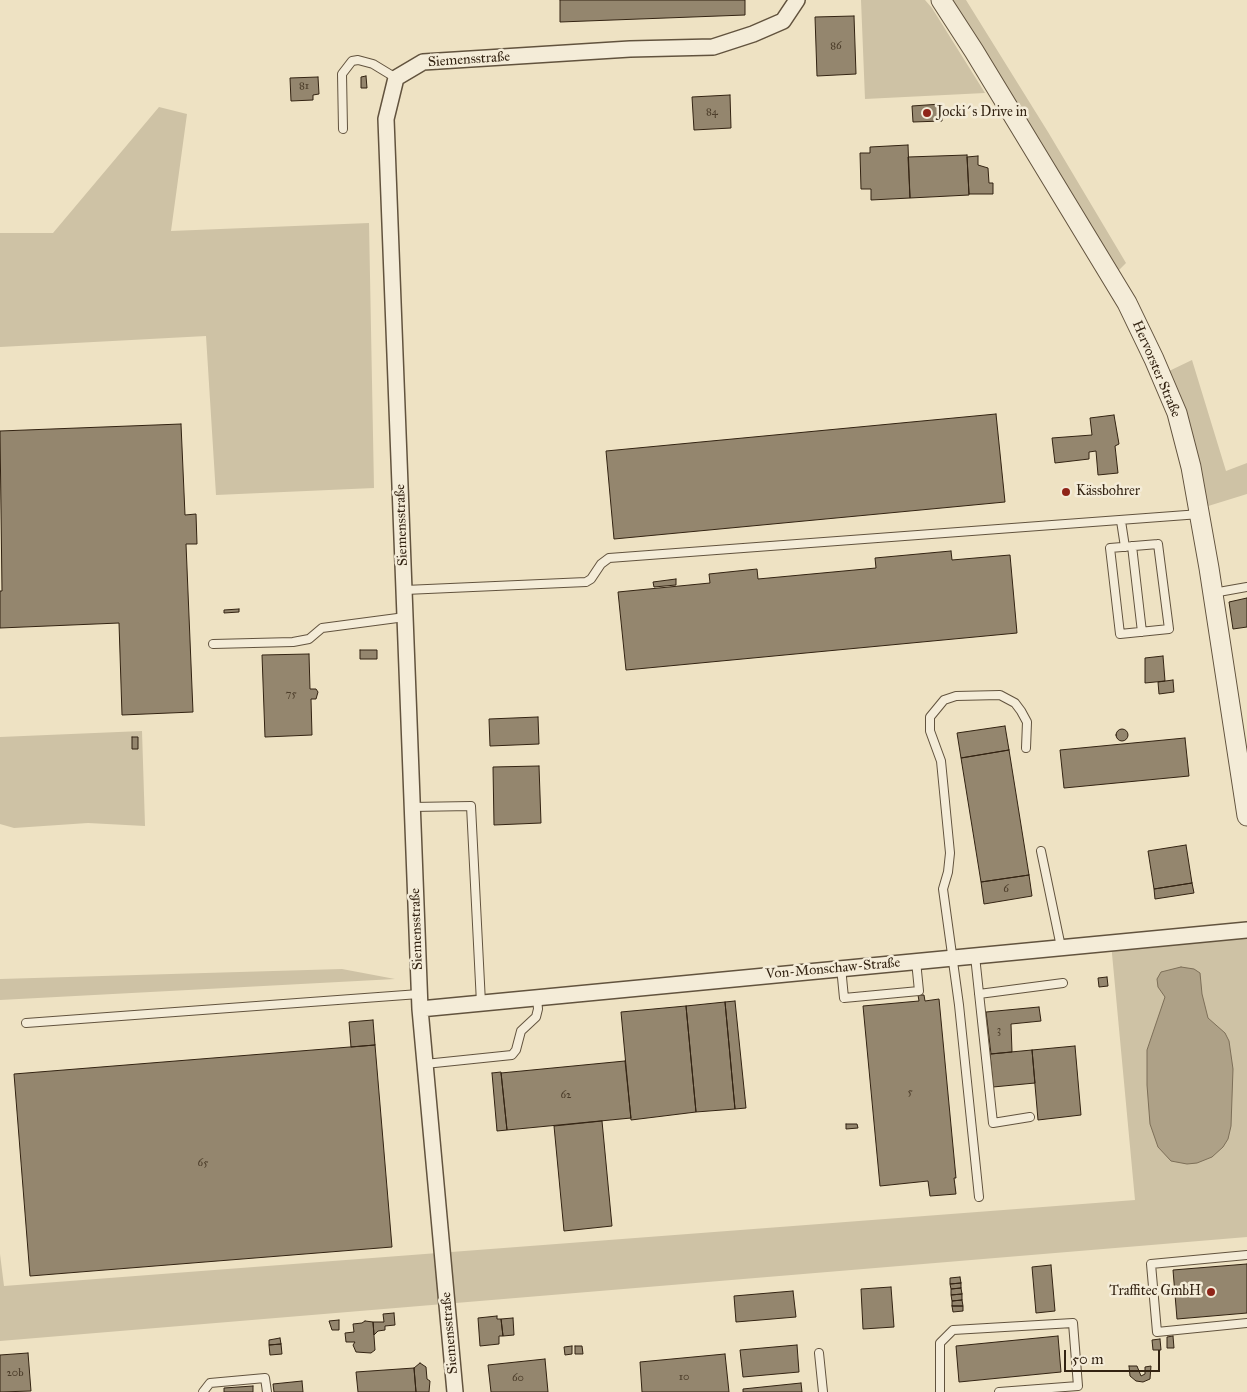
<!DOCTYPE html>
<html>
<head>
<meta charset="utf-8">
<style>
  body { margin:0 }
  #map { position:relative; width:1247px; height:1392px; overflow:hidden; background:#eee2c3; font-family:"IM FELL Great Primer",serif }
  canvas { display:block }
  .scale { position:absolute; left:1064px; top:1350px; width:96px; height:22px; box-sizing:border-box; border:2px solid #332312; border-top:0; padding-left:6px; font-size:15px; line-height:18px; white-space:nowrap; color:#332312; -webkit-text-stroke:4px #f4ecd8; paint-order:stroke }
</style>
</head>
<body>
<div id="map">
<canvas width="1247" height="1392"></canvas>
<div class="scale">50 m</div>
</div>
<script>
const ctx = document.querySelector('canvas').getContext('2d');
ctx.lineJoin = 'round';
function fillPath(path, color) { ctx.fillStyle = color; ctx.fill(path, 'evenodd'); }
const poly = rows => new Path2D(rows.map(r => 'M' + r).join(''));
function stroke(path, color, width, dash) { ctx.strokeStyle = color; ctx.lineWidth = width; ctx.lineCap = dash ? 'butt' : 'round'; ctx.setLineDash(dash || []); ctx.stroke(path); }
function label(font, color, halo, rows, align = 'center') {
  ctx.font = font + ' "IM FELL Great Primer",serif'; ctx.lineWidth = 5; ctx.setLineDash([]); ctx.textBaseline = 'middle'; ctx.strokeStyle = halo; ctx.fillStyle = color; for (const [text, x, y, turn = 0] of rows) {
    ctx.save(); ctx.translate(x, y); ctx.rotate((+turn || 0) * Math.PI / 180); ctx.textAlign = isNaN(turn) ? turn : align; if (halo) ctx.strokeText(text, 0, 0); ctx.fillText(text, 0, 0); ctx.restore();
  }
}
const green = poly([
  [861,0,925,0,932,8,985,93,865,99],
  [946,0,966,0,1048,132,1126,263,1114,275],
  [159,107,187,114,171,231,369,223,374,488,216,495,206,336,0,347,0,233,53,233],
  [1192,360,1226,471,1247,463,1247,494,1205,507,1167,372],
  [142,731,145,826,88,823,14,828,0,824,0,737],
  [1247,930,1247,1237,0,1341,0,1254,4,1286,1135,1200,1111,943],
  [342,969,395,979,0,1000,0,979]
]);
const water = poly([
  [1181,967,1194,969,1200,973,1202,994,1208,1018,1225,1033,1229,1041,1233,1069,1231,1126,1228,1139,1223,1147,1212,1157,1197,1163,1187,1164,1171,1161,1158,1147,1150,1124,1147,1085,1147,1050,1165,997,1158,987,1157,979,1161,972,1181,967]
]);
const building = poly([
  [560,0,745,0,745,15,560,22,560,0],
  [854,16,856,74,817,76,815,17,854,16],
  [366,76,367,88,361,88,361,77,366,76],
  [318,77,319,94,313,95,313,100,291,101,290,78,318,77],
  [730,95,731,128,694,130,692,97,730,95],
  [941,104,942,121,913,122,912,106,941,104],
  [908,145,910,198,871,200,871,189,861,189,860,153,870,153,870,147,908,145],
  [967,155,969,195,910,198,908,157,967,155],
  [978,156,978,165,988,168,989,183,993,183,993,194,969,194,967,157,978,156],
  [996,414,1005,502,614,539,606,451,996,414],
  [1114,415,1119,444,1115,446,1118,473,1098,475,1096,451,1089,452,1089,459,1055,463,1052,438,1092,435,1090,418,1114,415],
  [181,424,185,515,196,514,197,544,186,544,193,712,122,715,119,623,0,628,0,591,2,591,0,431,181,424],
  [951,551,952,560,1010,555,1017,633,626,670,618,592,710,583,709,574,757,569,758,579,876,568,875,558,951,551],
  [676,579,676,585,654,587,653,582,676,579],
  [1247,598,1247,627,1233,629,1229,602,1247,598],
  [239,609,239,612,224,613,224,610,239,609],
  [360,650,377,650,377,659,360,659,360,650],
  [309,654,310,689,316,689,318,692,316,699,311,699,312,735,265,737,262,655,309,654],
  [1163,656,1165,681,1145,683,1145,658,1163,656],
  [1173,680,1174,692,1159,694,1158,682,1173,680],
  [538,717,539,744,490,746,489,719,538,717],
  [1005,726,1009,750,961,758,957,733,1005,726],
  '1116 735a6 6 0 1 1 12 0a6 6 0 1 1-12 0Z',
  [132,737,138,737,138,749,132,749,132,737],
  [1185,738,1189,776,1064,788,1060,750,1185,738],
  [1009,750,1029,875,981,882,961,758,1009,750],
  [539,766,541,823,494,825,493,767,539,766],
  [1186,845,1192,883,1154,889,1148,851,1186,845],
  [1029,875,1032,896,984,904,981,882,1029,875],
  [1192,883,1194,893,1155,899,1154,889,1192,883],
  [1107,977,1108,986,1099,987,1098,978,1107,977],
  [918,995,924,995,925,1001,939,999,956,1178,954,1178,956,1194,930,1196,928,1181,880,1186,863,1006,919,1001,918,995],
  [735,1001,746,1108,735,1109,725,1002,735,1001],
  [725,1002,735,1109,696,1112,686,1006,725,1002],
  [686,1006,696,1112,631,1120,621,1012,686,1006],
  [1039,1007,1041,1021,1011,1024,1012,1052,991,1054,986,1012,1039,1007],
  [373,1020,375,1045,351,1047,349,1022,373,1020],
  [375,1045,392,1247,30,1276,14,1074,375,1045],
  [1075,1046,1081,1115,1038,1120,1032,1050,1075,1046],
  [1032,1050,1035,1083,993,1087,990,1054,1032,1050],
  [625,1061,631,1118,507,1130,501,1073,625,1061],
  [492,1073,501,1072,507,1130,497,1131,492,1073],
  [602,1121,612,1226,564,1231,554,1126,602,1121],
  [846,1124,857,1124,858,1128,846,1129,846,1124],
  [1247,1264,1247,1313,1177,1319,1173,1270,1247,1264],
  [1051,1265,1055,1311,1036,1313,1032,1267,1051,1265],
  [960,1277,961,1283,950,1284,950,1278,960,1277],
  [961,1283,961,1288,951,1289,950,1284,961,1283],
  [891,1287,894,1327,863,1329,861,1289,891,1287],
  [961,1288,962,1294,951,1295,951,1289,961,1288],
  [793,1291,796,1317,736,1322,734,1296,793,1291],
  [962,1294,962,1300,952,1301,951,1295,962,1294],
  [962,1300,963,1306,952,1306,952,1301,962,1300],
  [952,1306,963,1306,963,1311,953,1312,952,1306],
  [394,1313,395,1325,385,1326,385,1330,378,1331,374,1335,373,1322,384,1322,383,1314,394,1313],
  [497,1316,497,1319,501,1319,503,1336,499,1336,499,1344,480,1346,478,1318,497,1316],
  [513,1318,514,1335,503,1336,501,1319,513,1318],
  [339,1320,339,1330,332,1330,329,1321,339,1320],
  [365,1321,373,1322,375,1350,371,1353,356,1352,353,1345,355,1342,346,1342,345,1333,354,1332,353,1324,362,1323,365,1321],
  [1058,1336,1061,1372,959,1382,956,1346,1058,1336],
  [1173,1336,1174,1348,1167,1348,1167,1337,1173,1336],
  [280,1338,281,1344,269,1345,269,1340,280,1338],
  [1160,1339,1161,1350,1153,1350,1152,1340,1160,1339],
  [281,1344,282,1354,270,1355,269,1345,281,1344],
  [797,1345,799,1372,743,1377,740,1350,797,1345],
  [572,1346,572,1354,565,1355,564,1347,572,1346],
  [575,1346,582,1346,583,1354,575,1354,575,1346],
  [28,1353,31,1391,0,1392,0,1355,28,1353],
  [725,1354,729,1392,642,1392,640,1362,725,1354],
  [545,1359,548,1392,491,1392,488,1365,545,1359],
  [420,1363,426,1367,427,1379,430,1381,429,1392,416,1392,414,1368,420,1363],
  [1129,1366,1137,1366,1141,1376,1145,1374,1145,1367,1151,1366,1150,1379,1143,1382,1136,1381,1130,1376,1129,1366],
  [414,1368,416,1392,358,1392,356,1372,414,1368],
  [302,1381,303,1392,274,1392,273,1384,302,1381],
  [801,1383,802,1392,743,1392,743,1389,801,1383],
  [253,1386,253,1392,224,1392,224,1388,253,1386]
]);
const service = poly([
  [343,129,342,74,352,61,358,60,373,64,396,78],
  [1121,521,1125,547],
  [1158,544,1169,629,1120,634,1110,548,1158,544],
  [1132,546,1142,632],
  [405,590,586,582,591,579,601,564,609,558,1200,514],
  [1213,593,1247,587],
  [213,644,293,642,309,639,322,628,405,617],
  [412,807,471,806,481,1003],
  [1041,851,1061,947],
  [975,956,993,1123,1030,1117],
  [841,967,844,998,919,991,916,961],
  [979,994,1063,983],
  [26,1023,419,994],
  [425,1064,512,1055,516,1050,521,1031,536,1017,538,1009,537,998],
  [979,1197,959,1005,943,889,948,872,950,853,941,761,930,731,930,717,944,700,956,696,1000,695,1015,703,1021,711,1027,722,1026,748],
  [1247,1255,1151,1264,1157,1332,1247,1323],
  [819,1353,823,1392],
  [203,1392,210,1383,265,1378,267,1392],
  [940,1392,940,1343,953,1330,1073,1323,1078,1386,999,1392]
]);
const minor = poly([
  [420,1009,1247,930],
  [455,1392,420,1009,386,119,396,78,423,62,630,49,713,47,753,34,783,21,797,0]
]);
const tertiary = poly([
  [941,0,974,51,1127,303,1154,359,1177,413,1191,467,1209,568,1247,816]
]);
const markers = [
  [927,113,5,"#8f2418"],
  [1066,492,5,"#8f2418"],
  [1211,1292,5,"#8f2418"]
];
const numberNames = [
  ["86",836,46],
  ["81",304,86],
  ["84",712,112],
  ["75",291,694],
  ["6",1006,889],
  ["3",999,1030],
  ["5",910,1092],
  ["62",566,1095],
  ["65",203,1163],
  ["20b",15,1373],
  ["10",684,1377],
  ["60",518,1378]
];
const streetNames = [
  ["Siemensstraße",469,60,-4],
  ["Hervorster Straße",1156,369,67],
  ["Siemensstraße",402,525,-92],
  ["Siemensstraße",417,929,-92],
  ["Von-Monschaw-Straße",833,969,-5],
  ["Siemensstraße",450,1333,-95]
];
const poiNames = [
  ["Jocki´s Drive in",937,113],
  ["Kässbohrer",1076,492],
  ["Traffitec GmbH",1201,1292,"right"]
];
fillPath(green, '#cec2a5');
fillPath(water, '#aea187');
stroke(water, '#7d6f58', 1);
fillPath(building, '#94866e');
stroke(building, '#332312', 1);
stroke(service, '#62533e', 10);
stroke(minor, '#62533e', 18);
stroke(tertiary, '#62533e', 21);
stroke(service, '#f4ecd8', 8);
stroke(minor, '#f4ecd8', 15);
stroke(tertiary, '#f4ecd8', 19);
for (const [x, y, r, color] of markers) { const dot = new Path2D(); dot.arc(x, y, r, 0, 2 * Math.PI); ctx.fillStyle = color; ctx.fill(dot); stroke(dot, '#f4ecd8', 2); }
label('11px', '#4b3c29', null, numberNames);
label('14px', '#332312', '#f4ecd8', streetNames);
label('14px', '#332312', '#f4ecd8', poiNames, 'left');
</script>
</body>
</html>
